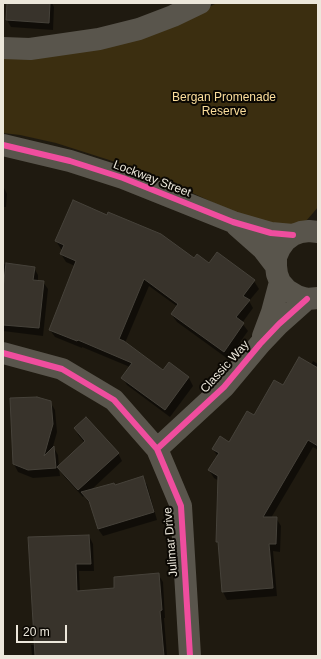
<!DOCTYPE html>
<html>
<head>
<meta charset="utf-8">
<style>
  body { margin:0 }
  #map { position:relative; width:321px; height:659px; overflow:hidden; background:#1f1a10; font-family:Arial,sans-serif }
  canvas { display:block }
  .frame { position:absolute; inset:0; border:4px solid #ece7db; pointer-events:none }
  .scale { position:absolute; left:16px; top:625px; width:51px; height:18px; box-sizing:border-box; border:2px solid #ece7db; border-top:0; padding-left:5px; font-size:12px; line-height:14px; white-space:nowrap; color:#ece7db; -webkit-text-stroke:3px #0b0803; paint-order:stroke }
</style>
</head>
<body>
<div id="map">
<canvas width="321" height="659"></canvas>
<div class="frame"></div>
<div class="scale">20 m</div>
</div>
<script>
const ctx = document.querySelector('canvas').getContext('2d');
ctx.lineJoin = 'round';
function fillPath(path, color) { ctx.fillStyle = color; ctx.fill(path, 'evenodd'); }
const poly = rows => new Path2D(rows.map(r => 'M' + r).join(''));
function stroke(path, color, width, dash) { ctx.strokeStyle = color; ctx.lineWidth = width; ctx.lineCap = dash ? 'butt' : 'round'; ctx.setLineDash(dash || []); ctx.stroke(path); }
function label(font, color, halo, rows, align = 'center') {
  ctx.font = font + ' Arial,sans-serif'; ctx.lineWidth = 4; ctx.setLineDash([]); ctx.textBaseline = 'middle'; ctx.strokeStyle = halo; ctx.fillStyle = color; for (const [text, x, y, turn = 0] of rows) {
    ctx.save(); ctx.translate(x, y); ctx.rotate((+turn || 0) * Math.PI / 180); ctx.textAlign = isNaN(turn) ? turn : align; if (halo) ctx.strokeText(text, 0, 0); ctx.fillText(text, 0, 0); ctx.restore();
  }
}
const green = poly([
  [217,3,318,3,318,207,313,213,306,221,296,226,255,222,171,183,128,166,56,143,20,135,3,133,3,55,166,28]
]);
const shadow = poly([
  [8,3,52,3,54,7,53,30,11,27,7,20],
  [3,186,7,194,6,207,3,207,3,210],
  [56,241,194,259,209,265,218,253,254,281,259,289,249,301,253,308,242,323,248,331,228,359,177,322,172,315,178,307,149,286,125,343,163,371,169,364,189,378,193,386,170,417,127,385,123,378,130,367,82,347,82,348,55,337,50,330,75,266,66,262,61,254,63,250,61,249],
  [3,264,34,268,38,275,38,281,43,282,48,289,43,336,3,331],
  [313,361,318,364,318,450,313,447,271,518,276,518,281,526,280,552,273,551,277,596,227,600,223,592,219,546,217,542,219,481,214,478,209,470,218,457,213,449,230,443,283,386,311,365],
  [50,402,55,410,57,432,52,450,54,448,58,455,59,467,85,443,79,436,75,429,118,453,122,461,90,491,115,486,142,478,147,485,157,520,103,536,98,529,91,505,84,496,83,497,63,475,59,469,60,476,33,478,18,472,14,464],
  [89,536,93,544,94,571,79,571,80,592,116,589,158,574,163,582,165,618,164,618,167,656,32,656,31,645,35,645]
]);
const building = poly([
  [7,3,50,3,49,23,6,20,7,3],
  [73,200,107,215,108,212,161,234,194,258,197,254,209,263,217,252,255,280,243,296,250,300,236,317,244,323,224,352,171,314,178,304,144,279,119,339,124,341,163,370,169,362,189,377,165,410,121,378,132,363,78,340,77,341,49,330,76,261,60,254,64,245,55,241,73,200],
  [6,263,35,267,33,280,44,281,39,328,3,325,3,289,6,263],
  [299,357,318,368,318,446,308,440,263,517,277,517,276,544,269,544,273,588,222,592,218,542,216,542,218,476,208,470,219,453,212,449,220,436,229,442,247,411,254,415,274,380,283,385,299,357],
  [37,397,51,401,53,424,44,456,54,446,56,468,28,470,13,464,10,398,37,397],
  [86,417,119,453,78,490,57,467,85,441,74,428,86,417],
  [143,476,154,512,98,529,89,501,81,492,114,483,115,485,143,476],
  [89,535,91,564,76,564,77,591,114,588,114,577,159,573,162,610,160,611,164,656,35,656,28,537,89,535]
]);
const minor = poly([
  [3,48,30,49,99,39,139,29,173,16,200,3],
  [3,145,70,161,123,178,233,222,271,233,293,235],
  [237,226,263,249,276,266],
  [318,232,309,231,301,232,293,235,285,241,280,248,276,257,276,266,277,274,280,282,287,290,297,296,307,299,318,298],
  [263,336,272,312,280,282],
  [3,353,62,369,114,400,157,449,181,506,190,656],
  [157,449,224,387,260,344,279,324,307,299]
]);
const cycleway = poly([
  [3,145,70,161,123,178,233,222,271,233,293,235],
  [3,353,62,369,114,400,157,449,181,506,190,656],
  [157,449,224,387,260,344,279,324,307,299]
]);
const parkNames = [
  ["Bergan Promenade",224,98],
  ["Reserve",224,112]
];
const streetNames = [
  ["Lockway Street",152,179,21],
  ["Classic Way",225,367,-48],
  ["Julimar Drive",171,542,-95]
];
fillPath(green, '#3b2e10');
fillPath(shadow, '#0007');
fillPath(building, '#38332b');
stroke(building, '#46423a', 1);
stroke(minor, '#59554c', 22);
stroke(cycleway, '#ef4d9e', 6);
label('12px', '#fcde9c', '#0b0803', parkNames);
label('12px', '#ece7db', '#0b0803', streetNames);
</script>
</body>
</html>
